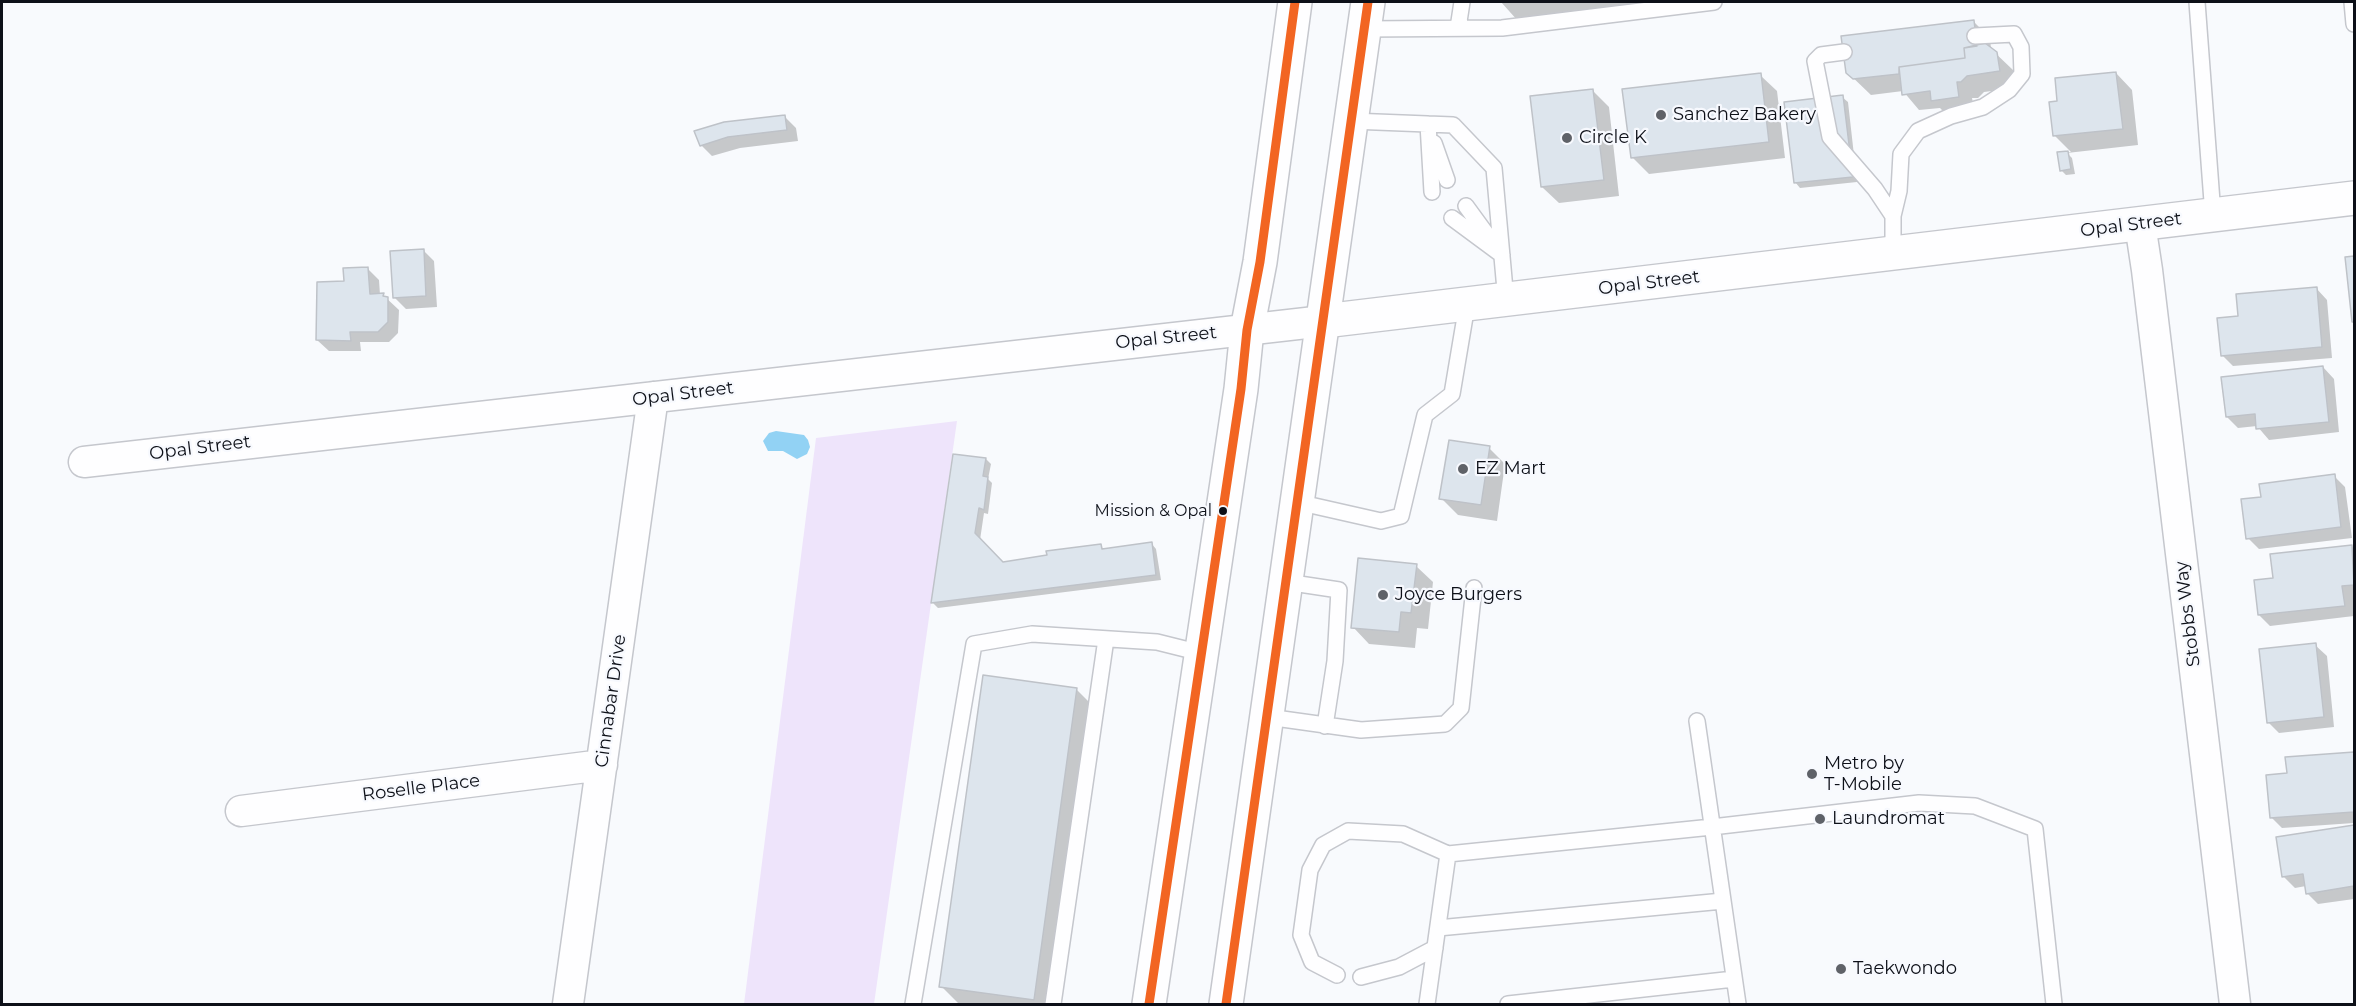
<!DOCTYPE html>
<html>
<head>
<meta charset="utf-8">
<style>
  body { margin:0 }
  #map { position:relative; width:2356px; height:1006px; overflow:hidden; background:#f8fafd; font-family:Montserrat,sans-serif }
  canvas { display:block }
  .frame { position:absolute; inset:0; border:3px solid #0d1018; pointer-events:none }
</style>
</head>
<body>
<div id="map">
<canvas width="2356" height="1006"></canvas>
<div class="frame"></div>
</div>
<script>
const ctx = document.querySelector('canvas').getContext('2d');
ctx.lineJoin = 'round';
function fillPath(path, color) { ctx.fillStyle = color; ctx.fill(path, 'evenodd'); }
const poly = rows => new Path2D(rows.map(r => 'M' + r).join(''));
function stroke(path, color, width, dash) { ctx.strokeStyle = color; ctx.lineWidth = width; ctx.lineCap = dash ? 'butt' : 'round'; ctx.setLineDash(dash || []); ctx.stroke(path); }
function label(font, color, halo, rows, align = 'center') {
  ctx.font = font + ' Montserrat,sans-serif'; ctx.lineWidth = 4.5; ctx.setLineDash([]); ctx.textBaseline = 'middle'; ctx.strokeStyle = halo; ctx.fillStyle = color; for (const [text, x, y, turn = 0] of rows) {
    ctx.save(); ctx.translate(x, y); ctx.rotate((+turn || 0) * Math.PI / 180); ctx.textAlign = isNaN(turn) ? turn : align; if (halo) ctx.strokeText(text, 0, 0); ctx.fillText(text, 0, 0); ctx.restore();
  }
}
const green = poly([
  [957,421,874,1004,744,1004,816,438]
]);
const water = poly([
  [776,431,804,435,808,440,810,447,807,454,797,459,783,451,768,451,763,441,769,433]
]);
const shadow = poly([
  [1501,2,1680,2,1518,21],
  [1973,21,1990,38,1991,49,2013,70,2016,88,1984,92,1978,98,1972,98,1975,113,1949,117,1940,108,1919,110,1903,91,1871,95,1847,72],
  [2116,73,2132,90,2138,145,2067,153,2072,158,2075,174,2066,175,2061,170,2059,153,2071,152,2055,136,2059,102],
  [1760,75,1777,91,1785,158,1649,174,1632,157],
  [1592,90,1609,107,1619,196,1559,203,1542,187],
  [1842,97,1848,102,1857,182,1800,188,1795,182],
  [785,117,796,128,798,141,740,148,712,156,701,145],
  [423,250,434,261,437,307,406,309,394,297],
  [2354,257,2354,323,2346,258],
  [368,269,379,280,380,295,383,295,399,310,398,333,389,342,360,342,361,351,329,351,317,340,345,282],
  [2316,288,2327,300,2332,358,2233,366,2222,355,2239,317],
  [2323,367,2334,379,2339,432,2269,440,2257,426,2238,428,2227,417],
  [1489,448,1505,464,1497,521,1458,515,1441,498],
  [986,459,991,464,988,479,992,483,988,514,984,513,980,540,1003,563,1100,546,1104,550,1151,543,1156,549,1161,580,938,608,933,603],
  [2334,476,2345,487,2352,538,2259,549,2248,538,2262,498],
  [2351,546,2354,549,2354,597,2353,597,2354,616,2270,626,2259,615,2275,579],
  [1416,566,1433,582,1428,629,1417,628,1415,648,1369,644,1353,627],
  [2315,645,2327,656,2334,727,2279,733,2268,722],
  [1077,690,1098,711,1057,1004,959,1004,941,986],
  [2354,753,2354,823,2282,828,2271,817,2288,775,2287,759],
  [2354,827,2354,899,2318,904,2307,893,2306,886,2295,888,2284,877,2278,838]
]);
const building = poly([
  [1974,20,1977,46,1964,48,1965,58,1899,67,1899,74,1853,79,1846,73,1841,36,1974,20],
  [1985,43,1997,52,2000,71,1967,76,1961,82,1957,82,1959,97,1931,101,1930,91,1902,95,1899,67,1965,58,1964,48,1985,43],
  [2116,72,2123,129,2053,136,2049,102,2057,101,2055,78,2116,72],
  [1761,73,1769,142,1631,158,1622,89,1761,73],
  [1593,89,1604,180,1541,187,1530,96,1593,89],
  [1843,95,1853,177,1794,183,1784,102,1843,95],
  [785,115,787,130,728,137,700,146,694,131,724,122,785,115],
  [2068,151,2071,169,2060,171,2057,152,2068,151],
  [424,249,426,296,393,298,390,251,424,249],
  [2354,256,2354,322,2352,322,2345,257,2354,256],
  [368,267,370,294,384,293,383,296,388,297,388,322,378,332,350,332,351,341,316,340,317,282,344,281,343,268,368,267],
  [2317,287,2322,347,2221,356,2217,318,2238,316,2236,294,2317,287],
  [2323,366,2329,422,2256,429,2255,414,2226,417,2221,377,2323,366],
  [1449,440,1490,446,1481,505,1439,499,1449,440],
  [953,454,986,458,983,476,988,477,984,510,979,508,975,533,1003,562,1047,555,1046,551,1101,544,1102,549,1152,542,1156,575,931,603,953,454],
  [2335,474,2341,527,2246,539,2241,499,2261,497,2259,484,2335,474],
  [2352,545,2354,585,2342,586,2345,606,2258,615,2254,580,2273,578,2270,554,2352,545],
  [1358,558,1417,564,1411,613,1401,612,1399,632,1351,628,1358,558],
  [2316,643,2324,717,2267,723,2259,649,2316,643],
  [983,675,1077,688,1034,1000,939,987,983,675],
  [2354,752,2354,812,2270,818,2266,775,2287,773,2285,757,2354,752],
  [2354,825,2354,886,2306,894,2303,874,2282,877,2276,837,2354,825]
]);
const lane = poly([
  [2197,2,2213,215],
  [2352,2,2354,24],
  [1458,28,1462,2],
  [1364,29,1502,28,1714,2],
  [1844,52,1821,55,1815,61,1830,137,1875,189,1893,216],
  [1351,121,1453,125,1494,168,1506,301],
  [1428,124,1432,192],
  [1434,143,1447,180],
  [1466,206,1493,243],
  [1452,218,1502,255],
  [1893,254,1893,216,1899,191,1901,154,1918,131,1951,116,1983,107,2009,90,2022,74,2021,47,2014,34,1975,36],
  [1297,502,1381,521,1401,516,1425,415,1452,394,1467,305],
  [1286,582,1339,590,1335,661,1325,726],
  [1268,717,1361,730,1445,724,1461,708,1474,588],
  [1697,721,1738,1004],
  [1438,928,1723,901],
  [1337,975,1312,962,1301,935,1310,870,1323,845,1348,831,1403,834,1448,854],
  [1361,977,1399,967,1435,948],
  [913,1004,974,644,1032,634,1157,642,1201,653],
  [1053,1004,1106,639],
  [1427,1004,1448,854,1712,827,1919,803,1975,806,2035,829,2054,1004],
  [1508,1004,1734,979]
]);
const street = poly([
  [2140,224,2147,270,2235,1004],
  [84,462,1324,321],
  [241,811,602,765],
  [568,1004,653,397]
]);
const secondary = poly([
  [1324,321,2354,198]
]);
const primary = poly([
  [1149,1004,1241,389,1247,330,1260,262,1295,2],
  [1226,1004,1368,2]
]);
const bus1 = poly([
  [1149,1004,1241,389,1247,330,1260,262,1295,2],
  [1226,1004,1368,2]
]);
const markers = [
  [1661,115,6,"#5f6268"],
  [1567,138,6,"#5f6268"],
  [1463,469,6,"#5f6268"],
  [1223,511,5,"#0d1018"],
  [1383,595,6,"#5f6268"],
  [1812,774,6,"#5f6268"],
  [1820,819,6,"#5f6268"],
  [1841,969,6,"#5f6268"]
];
const busNames = [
  ["Mission & Opal",1212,511]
];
const poiNames = [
  ["Sanchez Bakery",1673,115],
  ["Circle K",1579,138],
  ["EZ Mart",1475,469],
  ["Joyce Burgers",1395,595],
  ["Metro by",1824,764],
  ["T-Mobile",1824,785],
  ["Laundromat",1832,819],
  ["Taekwondo",1853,969]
];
const streetNames = [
  ["Opal Street",2131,225,-7],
  ["Opal Street",1649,283,-7],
  ["Opal Street",1166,338,-6],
  ["Opal Street",683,394,-7],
  ["Opal Street",200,448,-7],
  ["Stobbs Way",2188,614,-97],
  ["Cinnabar Drive",611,701,-82],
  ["Roselle Place",421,788,-7]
];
fillPath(green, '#eee4fb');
fillPath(water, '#92d2f4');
fillPath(shadow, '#0003');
fillPath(building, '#dde5ed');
stroke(building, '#bec2c8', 1.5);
stroke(lane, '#c5c7cd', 18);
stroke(street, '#c5c7cd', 33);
stroke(secondary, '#c5c7cd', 36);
stroke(primary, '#c5c7cd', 36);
stroke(lane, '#fefeff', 15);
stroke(street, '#fefeff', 30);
stroke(secondary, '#fefeff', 33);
stroke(primary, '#fefeff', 33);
stroke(bus1, '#f26522', 9);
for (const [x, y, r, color] of markers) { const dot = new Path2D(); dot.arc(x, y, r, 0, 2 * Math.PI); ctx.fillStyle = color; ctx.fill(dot); stroke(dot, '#f7f9fe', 2); }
label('16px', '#0d1018', '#f7f9fe', busNames, 'right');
label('18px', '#0d1018', '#f7f9fe', poiNames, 'left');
label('18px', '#0d1018', '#f7f9fe', streetNames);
</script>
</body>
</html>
